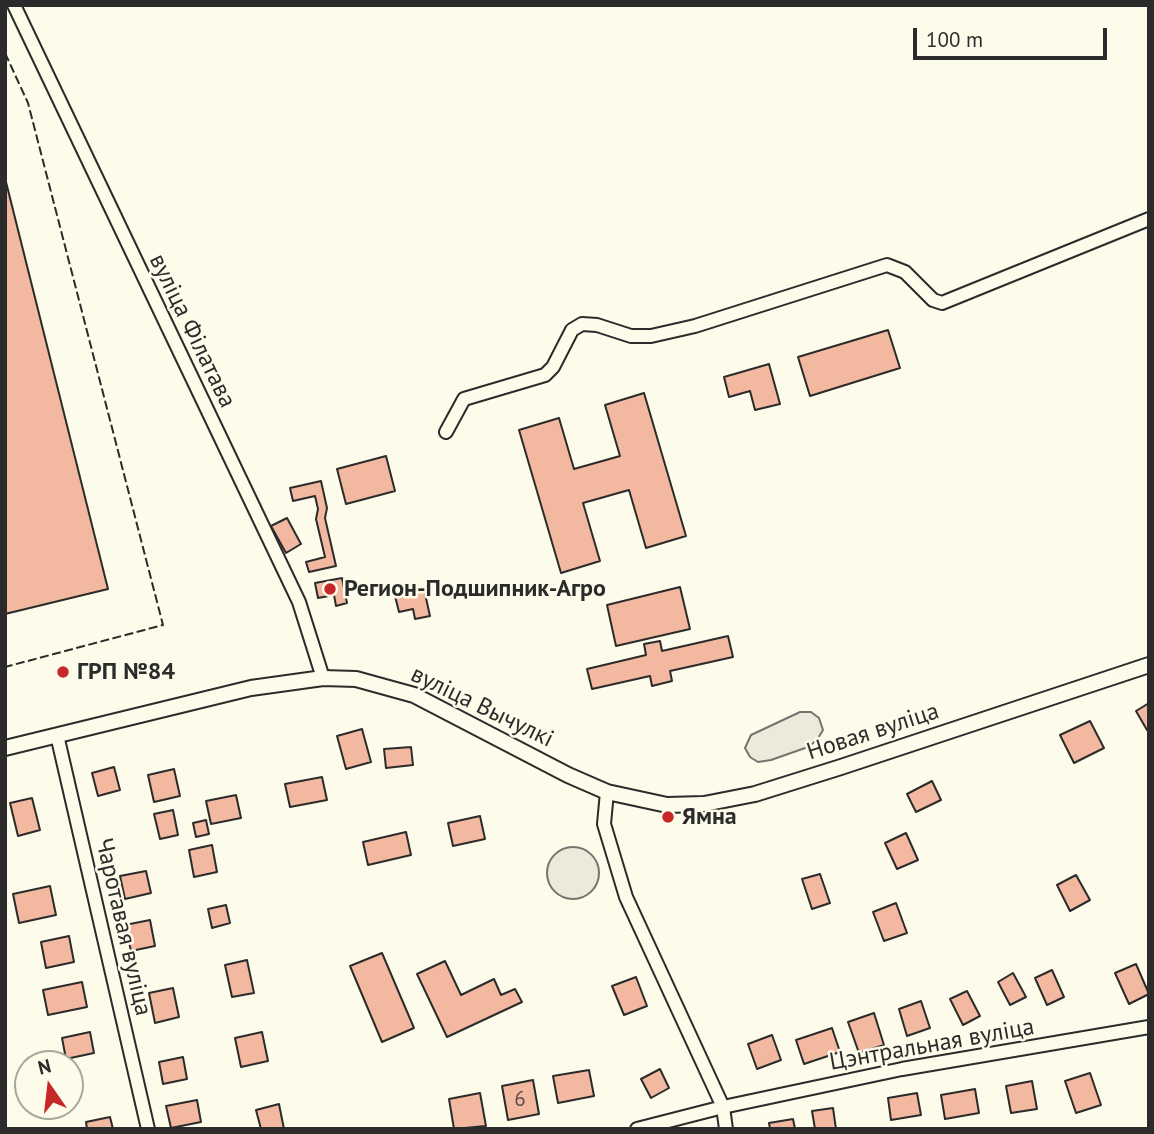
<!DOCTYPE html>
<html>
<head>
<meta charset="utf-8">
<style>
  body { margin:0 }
  #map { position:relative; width:1154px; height:1134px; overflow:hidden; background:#fdfbea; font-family:"PT Sans",sans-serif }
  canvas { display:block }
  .frame { position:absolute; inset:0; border:7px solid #2b2b2b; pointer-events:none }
  .north { position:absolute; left:14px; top:1050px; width:70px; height:70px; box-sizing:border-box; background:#fdfbea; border:2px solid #a9a89e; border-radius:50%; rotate:346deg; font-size:19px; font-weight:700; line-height:28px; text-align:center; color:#2b2b2b }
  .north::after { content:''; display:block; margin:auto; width:24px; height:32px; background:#c62828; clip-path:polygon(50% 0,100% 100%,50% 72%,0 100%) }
  .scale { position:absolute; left:913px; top:28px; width:194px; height:32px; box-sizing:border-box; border:4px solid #2b2b2b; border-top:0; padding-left:9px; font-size:21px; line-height:24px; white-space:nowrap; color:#2b2b2b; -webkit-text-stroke:5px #fdfbea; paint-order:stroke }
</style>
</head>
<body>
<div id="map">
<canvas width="1154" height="1134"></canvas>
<div class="frame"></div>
<div class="north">N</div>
<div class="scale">100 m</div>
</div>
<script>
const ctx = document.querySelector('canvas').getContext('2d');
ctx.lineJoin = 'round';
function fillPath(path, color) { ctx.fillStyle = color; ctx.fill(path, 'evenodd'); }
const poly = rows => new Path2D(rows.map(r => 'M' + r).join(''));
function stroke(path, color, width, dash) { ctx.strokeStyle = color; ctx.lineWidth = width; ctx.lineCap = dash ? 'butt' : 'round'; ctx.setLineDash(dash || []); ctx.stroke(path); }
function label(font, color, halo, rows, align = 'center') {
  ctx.font = font + ' "PT Sans",sans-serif'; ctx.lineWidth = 5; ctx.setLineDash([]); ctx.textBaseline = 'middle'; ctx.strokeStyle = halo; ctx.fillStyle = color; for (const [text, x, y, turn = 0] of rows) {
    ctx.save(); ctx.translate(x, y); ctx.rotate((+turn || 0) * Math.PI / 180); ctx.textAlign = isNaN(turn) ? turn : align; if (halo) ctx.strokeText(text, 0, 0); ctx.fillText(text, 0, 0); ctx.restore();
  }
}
const green = poly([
  [800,712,811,712,819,718,823,730,817,740,808,747,771,760,758,762,750,757,745,748,751,735,800,712],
  '547 873a26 26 0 1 1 52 0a26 26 0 1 1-52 0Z'
]);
const building = poly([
  [5,178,108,589,5,614,5,178],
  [888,330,900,368,810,396,798,357,888,330],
  [769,364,780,404,755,410,750,391,729,397,724,377,769,364],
  [644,393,686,536,646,548,629,490,583,503,600,561,561,573,519,430,559,418,574,469,620,456,605,405,644,393],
  [386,456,395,491,346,504,337,469,386,456],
  [321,481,327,508,325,518,336,566,309,572,306,562,325,557,316,519,318,509,315,496,293,501,290,488,321,481],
  [287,518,301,544,286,553,271,526,287,518],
  [342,578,347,603,336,606,334,595,318,598,315,583,342,578],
  [680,587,690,629,616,646,607,605,680,587],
  [424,589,430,616,415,619,413,609,399,612,395,596,424,589],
  [728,636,733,657,670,671,672,681,652,686,650,676,592,689,587,669,646,655,644,644,660,641,662,651,728,636],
  [67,667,68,674,59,677,57,670,67,667],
  [1149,703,1149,729,1147,730,1136,711,1149,703],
  [1090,721,1104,748,1074,763,1060,735,1090,721],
  [362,729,371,762,346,769,337,736,362,729],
  [411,747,413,765,386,768,384,749,411,747],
  [114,767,120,790,98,796,92,773,114,767],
  [174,769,180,796,154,802,148,775,174,769],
  [322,777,327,800,290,807,285,784,322,777],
  [932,781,941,800,916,812,907,794,932,781],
  [236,795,241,818,211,824,206,801,236,795],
  [32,798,40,830,18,836,10,803,32,798],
  [173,810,178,835,160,839,154,814,173,810],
  [480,816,485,839,453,846,448,823,480,816],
  [206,820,209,834,196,837,193,823,206,820],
  [406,832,411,855,368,865,363,842,406,832],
  [906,833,918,860,897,869,885,843,906,833],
  [212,845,217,872,194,877,189,850,212,845],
  [146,871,151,893,125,899,120,876,146,871],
  [820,874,830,903,812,909,802,879,820,874],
  [1076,875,1090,900,1070,911,1057,885,1076,875],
  [50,886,56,915,19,923,13,894,50,886],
  [896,903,907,933,884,941,873,912,896,903],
  [226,905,230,923,212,928,208,909,226,905],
  [150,920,155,946,131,951,125,925,150,920],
  [69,936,74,962,46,968,41,942,69,936],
  [382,953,414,1028,382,1042,350,966,382,953],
  [247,960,254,993,232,997,225,965,247,960],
  [445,961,461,995,494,979,501,995,515,989,522,1002,447,1037,417,974,445,961],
  [1136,964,1149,994,1129,1004,1115,973,1136,964],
  [1052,970,1064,997,1047,1005,1035,978,1052,970],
  [1013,973,1026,997,1010,1005,998,982,1013,973],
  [636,977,647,1006,624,1015,612,986,636,977],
  [82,982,87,1007,48,1015,43,990,82,982],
  [173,988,179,1017,155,1023,149,993,173,988],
  [967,991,980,1016,963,1025,950,999,967,991],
  [921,1001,930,1028,907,1036,899,1009,921,1001],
  [874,1013,884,1045,859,1053,848,1022,874,1013],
  [832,1028,840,1052,804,1064,796,1040,832,1028],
  [90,1032,94,1053,66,1059,62,1038,90,1032],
  [262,1032,268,1061,241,1067,235,1038,262,1032],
  [772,1035,781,1060,757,1069,748,1044,772,1035],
  [183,1057,187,1079,163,1084,159,1062,183,1057],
  [660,1069,669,1088,651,1098,641,1079,660,1069],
  [589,1070,594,1096,558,1103,553,1076,589,1070],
  [1090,1073,1101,1105,1076,1113,1065,1081,1090,1073],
  [533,1080,539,1114,508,1120,502,1086,533,1080],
  [1032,1081,1037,1109,1011,1113,1006,1086,1032,1081],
  [975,1089,979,1113,945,1119,941,1095,975,1089],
  [480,1093,486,1126,454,1129,449,1099,480,1093],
  [917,1093,921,1115,891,1120,888,1098,917,1093],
  [197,1100,201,1122,171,1128,166,1106,197,1100],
  [279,1104,284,1129,261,1129,256,1110,279,1104],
  [833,1108,836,1129,815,1129,812,1111,833,1108],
  [110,1117,113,1129,87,1129,86,1122,110,1117],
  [793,1119,795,1129,770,1129,769,1123,793,1119]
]);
const minor = poly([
  [14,5,299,602,323,678],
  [446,432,464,399,545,375,553,367,572,330,582,324,597,325,631,336,651,336,695,326,887,265,905,272,933,300,942,303,1149,219],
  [57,735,148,1129],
  [607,792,604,824,626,897,723,1107,726,1129],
  [637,1129,723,1107,902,1069,1149,1027]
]);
const tertiary = poly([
  [5,748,251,688,323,678,356,679,414,695,568,775,607,792,667,805,704,804,755,794,841,767,1149,665]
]);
const fence = poly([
  [5,53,28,103,163,625,5,667]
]);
const markers = [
  [330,589,7,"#c62828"],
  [63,672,7,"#c62828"],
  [668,817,7,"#c62828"]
];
const numberNames = [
  ["6",520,1100]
];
const streetNames = [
  ["вуліца Філатава",192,331,64],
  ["вуліца Вычулкі",482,707,26],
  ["Новая вуліца",873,732,-18],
  ["Чаротавая вуліца",123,927,77],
  ["Цэнтральная вуліца",932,1045,-10]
];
const poiNames = [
  ["Регион-Подшипник-Агро",344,589],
  ["ГРП №84",77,672],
  ["Ямна",682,817]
];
fillPath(green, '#ecebdb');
stroke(green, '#74746e', 2);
fillPath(building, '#f2b8a0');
stroke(building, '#2b2b2b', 2);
stroke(minor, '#2b2b2b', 16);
stroke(tertiary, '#2b2b2b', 18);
stroke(minor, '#fdfbea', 12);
stroke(tertiary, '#fdfbea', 14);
stroke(fence, '#2b2b2b', 2, [9, 3.5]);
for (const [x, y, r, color] of markers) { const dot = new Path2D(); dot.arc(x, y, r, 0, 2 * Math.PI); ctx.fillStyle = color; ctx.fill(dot); stroke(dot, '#fdfbea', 2.5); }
label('21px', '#5d4e48', null, numberNames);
label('24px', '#2b2b2b', '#fdfbea', streetNames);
label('bold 24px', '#2b2b2b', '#fdfbea', poiNames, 'left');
</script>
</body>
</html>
